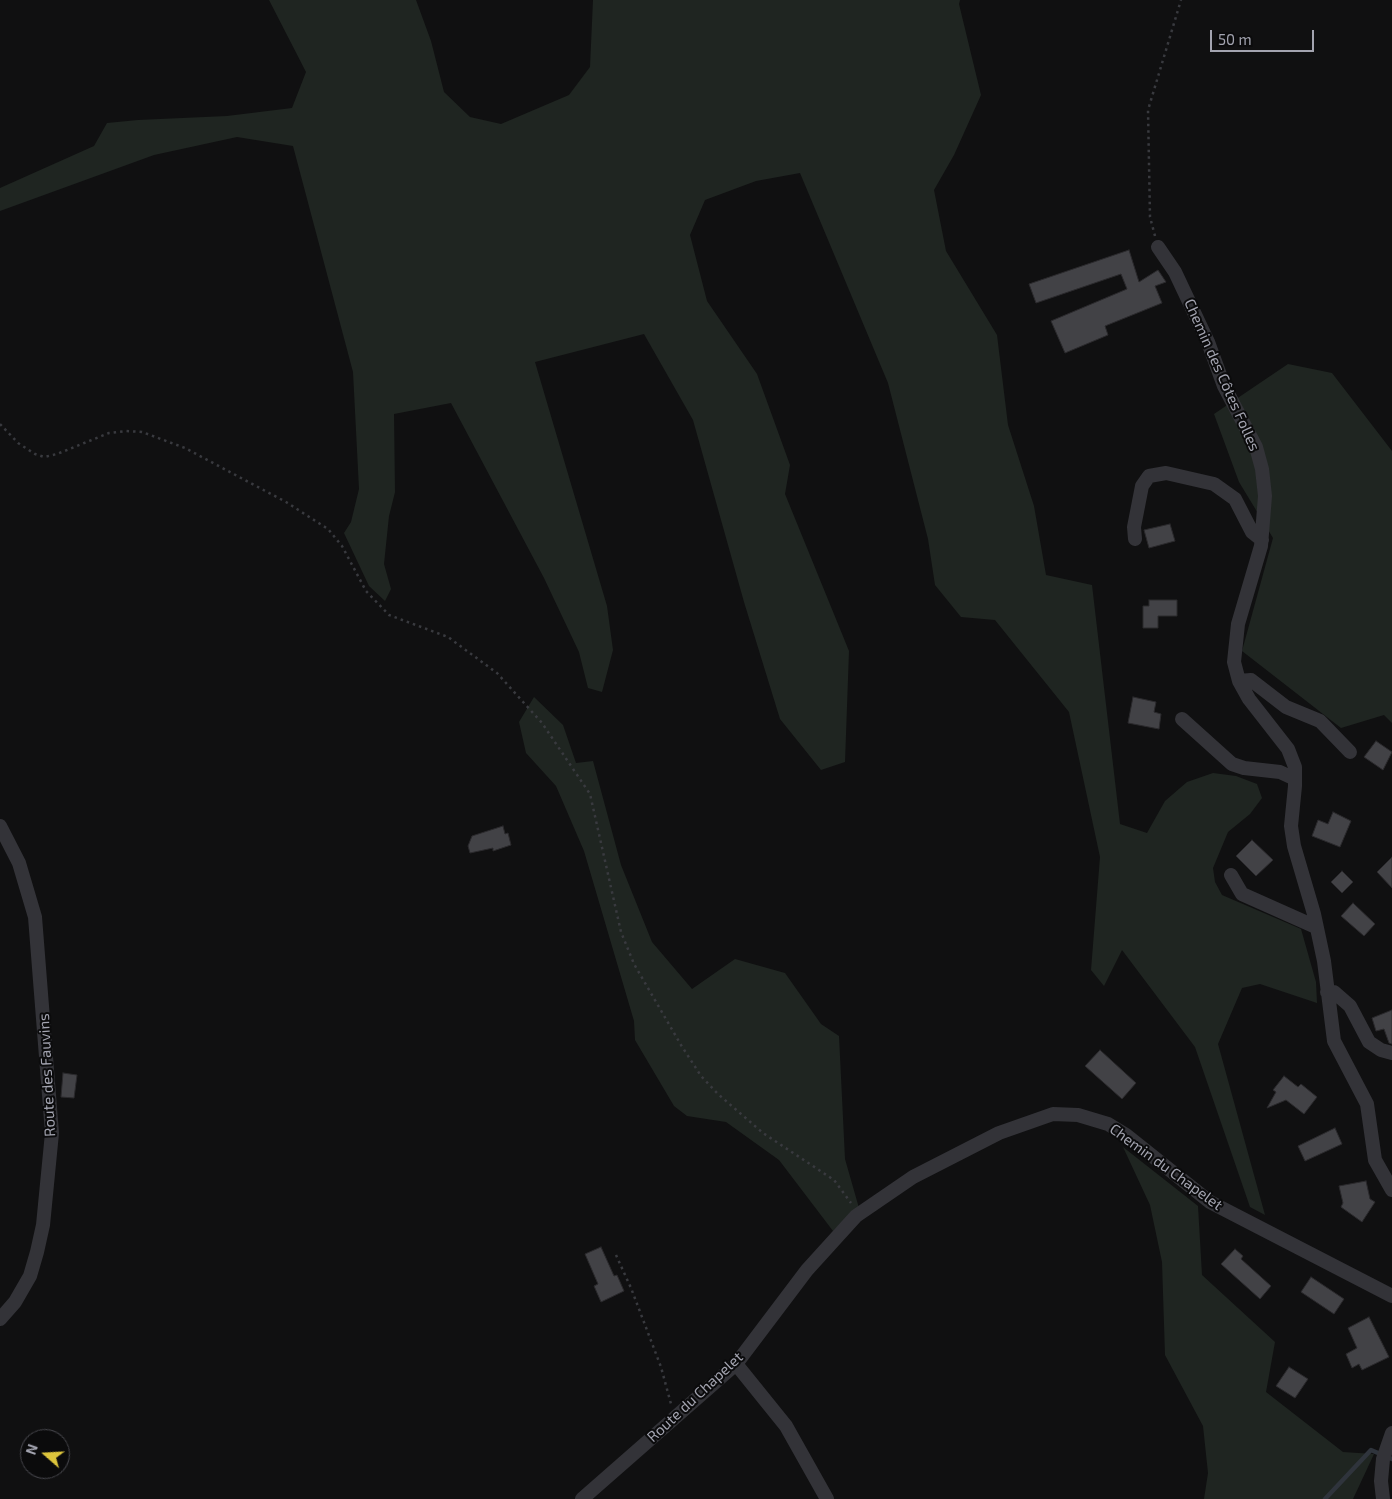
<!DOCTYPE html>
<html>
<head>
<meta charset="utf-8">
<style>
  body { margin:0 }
  #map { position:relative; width:1392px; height:1499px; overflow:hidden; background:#101011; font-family:"Exo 2",sans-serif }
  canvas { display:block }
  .north { position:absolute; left:20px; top:1429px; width:50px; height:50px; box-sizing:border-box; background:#0b0b0c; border:1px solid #48484e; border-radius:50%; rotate:289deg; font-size:14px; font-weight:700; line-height:20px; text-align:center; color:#a3a4b0 }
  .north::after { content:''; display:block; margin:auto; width:18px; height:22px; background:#ddc53c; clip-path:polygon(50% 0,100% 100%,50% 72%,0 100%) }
  .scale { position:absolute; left:1210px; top:30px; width:104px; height:22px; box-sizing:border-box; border:2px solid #a3a4b0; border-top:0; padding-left:6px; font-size:15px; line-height:18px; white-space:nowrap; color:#a3a4b0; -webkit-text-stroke:4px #0b0b0c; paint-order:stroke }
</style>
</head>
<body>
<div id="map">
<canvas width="1392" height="1499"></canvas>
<div class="north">N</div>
<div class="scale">50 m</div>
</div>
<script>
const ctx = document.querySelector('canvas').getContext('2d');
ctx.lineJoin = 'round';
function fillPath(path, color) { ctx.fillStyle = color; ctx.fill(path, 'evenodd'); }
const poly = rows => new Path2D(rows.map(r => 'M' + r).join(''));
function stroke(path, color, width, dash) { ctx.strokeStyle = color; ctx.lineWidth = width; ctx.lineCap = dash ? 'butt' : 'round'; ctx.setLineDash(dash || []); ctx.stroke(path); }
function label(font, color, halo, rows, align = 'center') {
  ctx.font = font + ' "Exo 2",sans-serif'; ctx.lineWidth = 4; ctx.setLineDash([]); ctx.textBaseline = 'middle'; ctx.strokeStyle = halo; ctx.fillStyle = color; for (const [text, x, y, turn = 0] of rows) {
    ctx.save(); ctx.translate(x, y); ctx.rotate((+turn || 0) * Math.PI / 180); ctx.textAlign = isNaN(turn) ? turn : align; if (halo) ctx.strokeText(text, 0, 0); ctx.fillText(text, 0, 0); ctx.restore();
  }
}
const green = poly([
  [269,0,416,0,431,41,444,92,470,117,501,124,569,95,590,67,593,0,960,0,959,4,981,95,954,155,934,190,946,251,997,335,1008,425,1034,506,1046,575,1092,585,1120,824,1147,833,1165,801,1187,782,1213,773,1236,776,1257,784,1262,798,1250,814,1228,832,1213,868,1215,882,1222,895,1301,929,1316,982,1317,1003,1260,984,1242,988,1218,1044,1265,1215,1250,1207,1195,1047,1122,950,1104,986,1091,970,1100,857,1069,712,995,620,961,617,935,585,928,539,888,383,800,173,756,181,705,200,690,235,707,301,757,374,790,465,785,494,849,651,845,762,821,770,780,719,744,602,693,420,644,334,535,362,607,606,613,650,602,692,588,688,579,652,544,578,451,403,394,414,395,492,389,516,384,564,391,589,385,601,369,586,344,533,351,522,359,489,353,372,293,146,237,137,154,155,0,211,0,188,94,146,107,123,138,120,227,116,292,108,306,72],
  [1288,364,1332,373,1392,451,1392,723,1384,715,1341,728,1242,651,1273,538,1239,482,1214,414],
  [534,697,563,725,576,763,593,761,621,865,652,942,692,989,735,959,785,973,821,1024,839,1036,845,1159,859,1208,833,1231,779,1160,726,1122,687,1116,674,1106,635,1040,634,1021,584,851,556,786,526,753,519,722],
  [1123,1147,1198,1206,1202,1275,1275,1342,1266,1392,1343,1452,1374,1454,1353,1499,1204,1499,1208,1473,1203,1426,1165,1355,1162,1262,1150,1205]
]);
const stream = poly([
  [1325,1499,1371,1450,1392,1459]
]);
const building = poly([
  [1129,250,1139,282,1158,270,1166,282,1155,286,1162,303,1105,326,1108,335,1065,353,1051,321,1127,289,1121,274,1036,303,1029,284,1129,250],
  [1170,524,1175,541,1149,548,1144,530,1170,524],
  [1149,600,1177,600,1177,616,1158,616,1158,628,1143,628,1143,606,1149,606,1149,600],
  [1133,697,1156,702,1154,712,1161,714,1159,729,1128,723,1133,697],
  [1376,741,1392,752,1383,770,1364,757,1376,741],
  [1333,812,1351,821,1340,847,1312,836,1318,820,1328,824,1333,812],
  [503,826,505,834,508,833,511,845,493,851,493,848,470,853,468,846,472,836,503,826],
  [1252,840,1273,860,1256,876,1236,856,1252,840],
  [1392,857,1392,888,1377,872,1392,857],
  [1342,871,1353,882,1342,893,1331,882,1342,871],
  [1353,903,1375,924,1364,936,1341,916,1353,903],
  [1392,1010,1392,1044,1389,1043,1384,1029,1376,1031,1372,1018,1392,1010],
  [1100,1050,1136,1083,1122,1099,1085,1066,1100,1050],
  [63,1073,77,1075,74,1098,61,1097,63,1073],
  [1284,1076,1298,1087,1301,1084,1317,1097,1304,1114,1286,1100,1267,1108,1276,1092,1273,1090,1284,1076],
  [1335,1128,1342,1144,1305,1161,1298,1146,1335,1128],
  [1366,1181,1370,1199,1375,1202,1362,1222,1341,1207,1343,1203,1339,1186,1366,1181],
  [601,1247,614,1276,617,1275,624,1291,601,1302,594,1286,598,1284,585,1254,601,1247],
  [1235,1249,1243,1256,1241,1259,1271,1286,1260,1299,1221,1264,1235,1249],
  [1311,1277,1344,1299,1334,1314,1301,1292,1311,1277],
  [1369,1317,1389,1357,1362,1370,1359,1364,1352,1368,1346,1354,1357,1348,1348,1328,1369,1317],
  [1289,1367,1308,1379,1295,1398,1276,1386,1289,1367]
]);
const path = poly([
  [1155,236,1150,217,1148,110,1181,0],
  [0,424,18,443,35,454,44,457,57,454,109,433,126,431,142,432,185,448,286,502,328,529,342,546,366,591,389,615,448,637,497,673,542,723,590,794,621,932,634,964,681,1045,701,1076,718,1094,763,1133,834,1180,851,1203],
  [616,1255,631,1288,661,1367,671,1404]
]);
const minor = poly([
  [1158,247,1175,272,1208,342,1224,386,1256,447,1262,469,1265,496,1261,546,1238,624,1234,662,1239,681,1249,699,1288,749,1295,767,1295,786,1291,826,1294,846,1314,914,1324,961,1334,1041,1367,1104,1375,1160,1392,1190],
  [1135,539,1134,527,1142,486,1149,476,1166,473,1214,484,1235,499,1252,532,1262,540],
  [1239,681,1251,680,1286,707,1320,721,1350,752],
  [1182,719,1232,764,1244,768,1280,772,1295,779],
  [0,826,19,863,35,917,52,1133,43,1225,37,1252,30,1276,15,1302,0,1319],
  [1231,875,1242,894,1316,927],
  [1327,992,1334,992,1350,1006,1369,1042,1381,1050,1392,1053],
  [736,1364,786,1426,827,1499],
  [582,1499,736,1364,807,1270,856,1216,913,1177,999,1133,1053,1114,1078,1115,1108,1124,1126,1135,1210,1202,1392,1296],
  [1383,1499,1381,1481,1383,1459,1392,1433]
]);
const streetNames = [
  ["Chemin des Côtes Folles",1222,375,66],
  ["Route des Fauvins",47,1075,-93],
  ["Chemin du Chapelet",1166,1167,36],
  ["Route du Chapelet",695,1397,-43]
];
fillPath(green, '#1f2521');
stroke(stream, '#2f343c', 4.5);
fillPath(building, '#424246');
stroke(building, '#2b2a2d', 1);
stroke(path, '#393a3f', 2.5, [2.5, 4]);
stroke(minor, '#333338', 14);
label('15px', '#a3a4b0', '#0b0b0c', streetNames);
</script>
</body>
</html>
